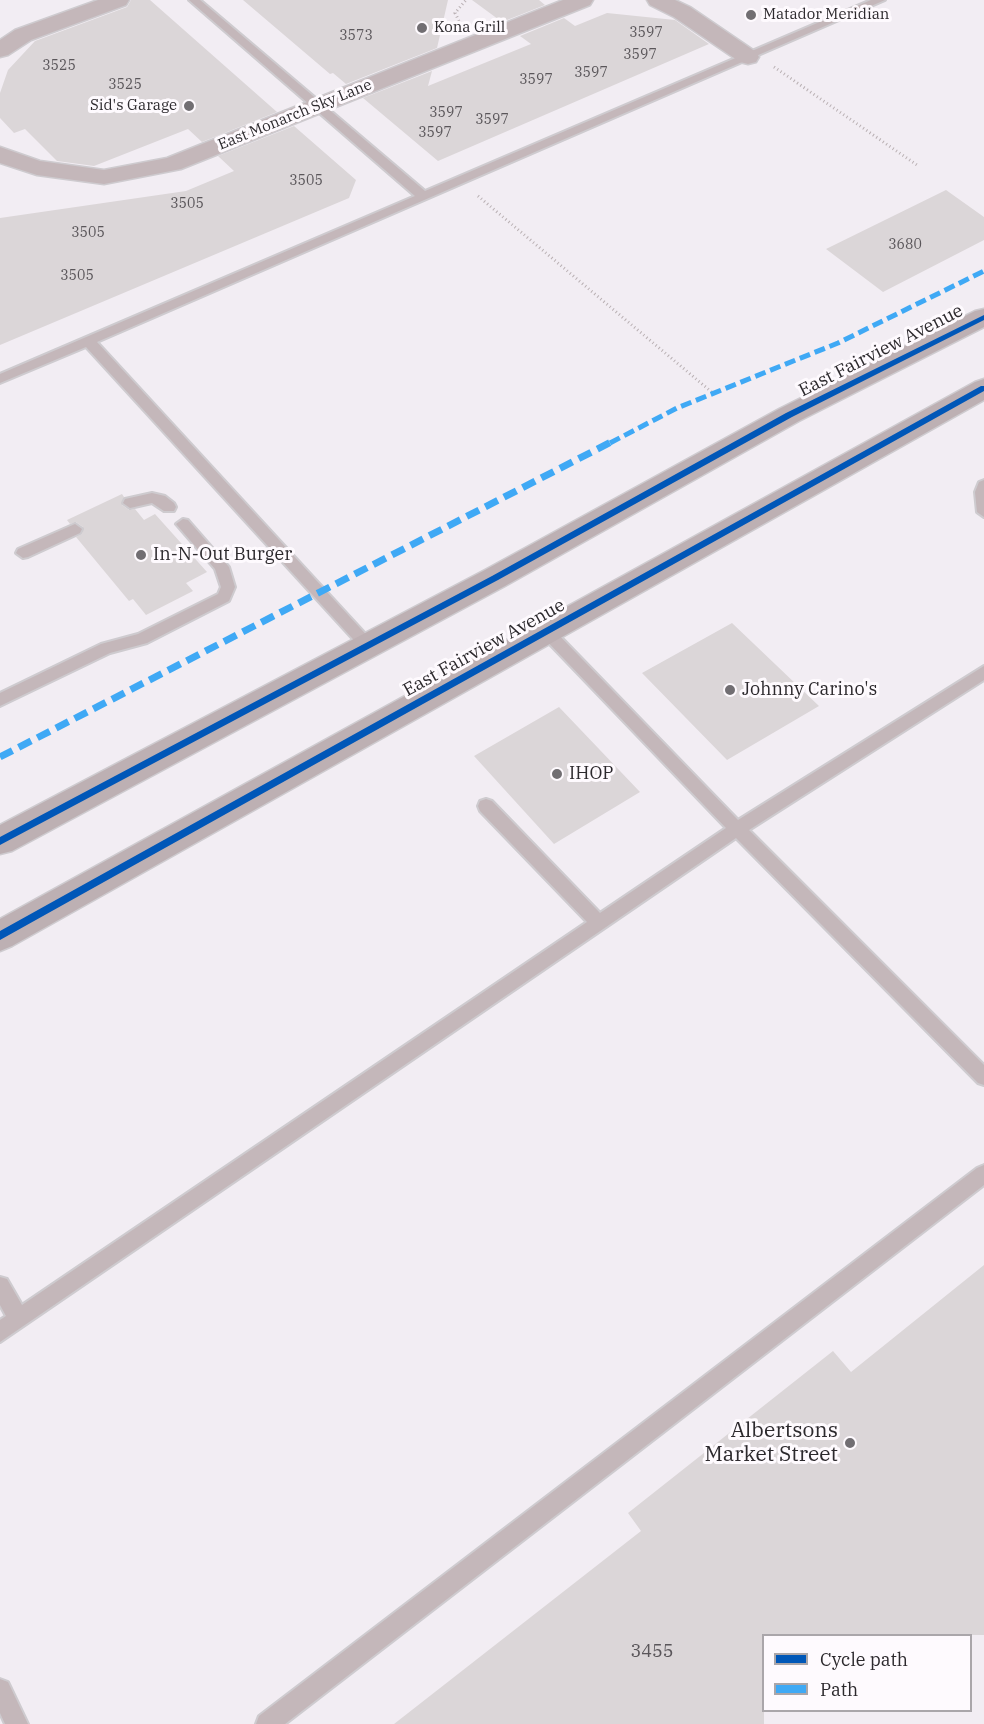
<!DOCTYPE html>
<html>
<head>
<meta charset="utf-8">
<style>
  body { margin:0 }
  #map { position:relative; width:984px; height:1724px; overflow:hidden; background:#f2edf3; font-family:"IBM Plex Serif",serif }
  canvas { display:block }
  .legend { position:absolute; left:762px; top:1634px; width:210px; height:78px; box-sizing:border-box; background:#fefafe; border:2px solid #aaa6aa; margin:0; padding:8px 10px; list-style:none; font-size:18px; color:#2c292d }
  .legend li { display:flex; align-items:center; gap:12px; height:30px }
  .legend b { width:30px; border:2px solid #aaa6aa }
</style>
</head>
<body>
<div id="map">
<canvas width="984" height="1724"></canvas>
<ul class="legend">
<li><b style="height:8px;background:#0057b8"></b>Cycle path</li>
<li><b style="height:8px;background:#3fa9f5"></b>Path</li>
</ul>
</div>
<script>
const ctx = document.querySelector('canvas').getContext('2d');
ctx.lineJoin = 'round';
function fillPath(path, color) { ctx.fillStyle = color; ctx.fill(path, 'evenodd'); }
const poly = rows => new Path2D(rows.map(r => 'M' + r).join(''));
function stroke(path, color, width, dash) { ctx.strokeStyle = color; ctx.lineWidth = width; ctx.lineCap = dash ? 'butt' : 'round'; ctx.setLineDash(dash || []); ctx.stroke(path); }
function label(font, color, halo, rows, align = 'center') {
  ctx.font = font + ' "IBM Plex Serif",serif'; ctx.lineWidth = 6; ctx.setLineDash([]); ctx.textBaseline = 'middle'; ctx.strokeStyle = halo; ctx.fillStyle = color; for (const [text, x, y, turn = 0] of rows) {
    ctx.save(); ctx.translate(x, y); ctx.rotate((+turn || 0) * Math.PI / 180); ctx.textAlign = isNaN(turn) ? turn : align; if (halo) ctx.strokeText(text, 0, 0); ctx.fillText(text, 0, 0); ctx.restore();
  }
}
const building = poly([
  [131,0,150,0,277,112,202,142,188,129,94,166,57,161,25,129,14,133,0,118,0,93,8,70,35,41,127,7],
  [243,0,448,0,437,48,346,84,333,73,330,74],
  [472,0,539,0,545,5,502,22],
  [607,13,675,20,709,44,438,161,363,98,432,71,428,86,531,44,520,36,564,18,575,26],
  [294,126,356,180,349,198,0,345,0,218,186,191,234,171,218,156],
  [946,190,984,217,984,240,883,292,826,249],
  [122,494,124,497,122,505,129,510,135,509,144,520,155,514,207,572,186,583,193,591,146,615,133,599,129,601,76,537,82,534,83,527,76,522,70,524,67,520],
  [732,623,819,706,727,760,642,673],
  [559,707,640,792,554,844,474,756],
  [984,1265,984,1635,764,1635,764,1724,394,1724,641,1531,628,1513,833,1351,851,1372]
]);
const path = poly([
  [459,21,455,13,466,0],
  [774,67,917,165],
  [478,196,714,394]
]);
const service = poly([
  [189,0,200,0,425,191,871,0,885,0,97,342,372,641,375,645,372,649,367,651,362,649,86,347,0,383,0,374,415,196,189,0],
  [984,480,984,517,977,512,975,492,979,482,984,480],
  [152,493,165,496,174,503,176,507,174,511,164,511,152,503,130,508,123,503,125,499,152,493],
  [183,519,188,520,229,567,235,587,229,601,147,643,110,653,0,706,0,693,101,644,138,634,218,594,221,587,215,569,176,524,183,519],
  [75,524,82,529,80,533,28,557,23,558,16,553,18,549,75,524],
  [547,626,552,628,738,820,984,666,984,680,749,830,984,1065,984,1085,978,1083,736,838,0,1342,0,1320,6,1316,0,1305,0,1277,7,1279,22,1305,587,922,480,811,478,806,480,801,486,799,492,801,600,913,726,828,542,636,540,632,542,628,547,626],
  [984,1165,984,1185,285,1724,256,1724,259,1716,977,1168,984,1165],
  [0,1679,8,1682,28,1724,5,1724,0,1713,0,1679]
]);
const minor = poly([
  [98,0,129,0,126,5,31,40,8,55,0,57,0,40,15,30,98,0],
  [563,0,593,0,590,5,181,169,104,184,37,175,0,163,0,147,40,161,104,170,167,158,563,0],
  [647,0,675,0,690,7,756,52,759,57,756,62,748,64,740,62,674,17,650,5,647,0]
]);
const primary = poly([
  [984,309,984,327,799,421,505,586,12,851,0,854,0,825,485,570,779,409,975,311,984,309],
  [984,379,984,400,12,946,0,951,0,919,975,382,984,379]
]);
const quietFar1 = poly([
  [610,443,677,408,838,343,984,271]
]);
const quiet = poly([
  [0,757,613,441]
]);
const cycleway = poly([
  [984,315,984,320,792,417,498,580,0,845,0,837,492,576,786,413,984,315],
  [981,386,984,386,984,391,0,940,0,931,981,386]
]);
const markers = [
  [751,15,6,"#716e72"],
  [422,28,6,"#716e72"],
  [189,106,6,"#716e72"],
  [141,555,6,"#716e72"],
  [730,690,6,"#716e72"],
  [557,774,6,"#716e72"],
  [850,1443,6,"#716e72"]
];
const farNumbernames = [
  ["3597",646,33],
  ["3573",356,36],
  ["3597",640,55],
  ["3525",59,66],
  ["3597",591,73],
  ["3597",536,80],
  ["3525",125,85],
  ["3597",446,113],
  ["3597",492,120],
  ["3597",435,133],
  ["3505",306,181],
  ["3505",187,204],
  ["3505",88,233],
  ["3680",905,245],
  ["3505",77,276]
];
const farPoinames = [
  ["Matador Meridian",763,15],
  ["Kona Grill",434,28],
  ["Sid's Garage",177,106,"right"]
];
const farStreetnames = [
  ["East Monarch Sky Lane",295,115,-22]
];
const streetNames = [
  ["East Fairview Avenue",881,351,-27],
  ["East Fairview Avenue",484,648,-29]
];
const poiNames = [
  ["In-N-Out Burger",153,555],
  ["Johnny Carino's",742,690],
  ["IHOP",569,774]
];
const nearNumbernames = [
  ["3455",652,1652]
];
const nearPoinames = [
  ["Albertsons",838,1431],
  ["Market Street",838,1455]
];
fillPath(building, '#dbd6d8');
stroke(service, '#cecbcf', 4);
stroke(minor, '#cecbcf', 3);
stroke(primary, '#cecbcf', 3);
stroke(path, '#b9b0b3', 3, [1, 3]);
fillPath(service, '#c4b7ba');
fillPath(minor, '#c4b7ba');
fillPath(primary, '#bdb0b3');
stroke(quietFar1, '#3fa9f5', 5, [11, 5]);
stroke(quiet, '#3fa9f5', 7, [14, 7]);
fillPath(cycleway, '#0057b8');
for (const [x, y, r, color] of markers) { const dot = new Path2D(); dot.arc(x, y, r, 0, 2 * Math.PI); ctx.fillStyle = color; ctx.fill(dot); stroke(dot, '#fefafe', 2); }
label('14px', '#5a565a', null, farNumbernames);
label('15px', '#2c292d', '#fefafe', farPoinames, 'left');
label('15px', '#2c292d', '#fefafe', farStreetnames);
label('18px', '#2c292d', '#fefafe', streetNames);
label('18px', '#2c292d', '#fefafe', poiNames, 'left');
label('18px', '#5a565a', null, nearNumbernames);
label('21px', '#2c292d', '#fefafe', nearPoinames, 'right');
</script>
</body>
</html>
